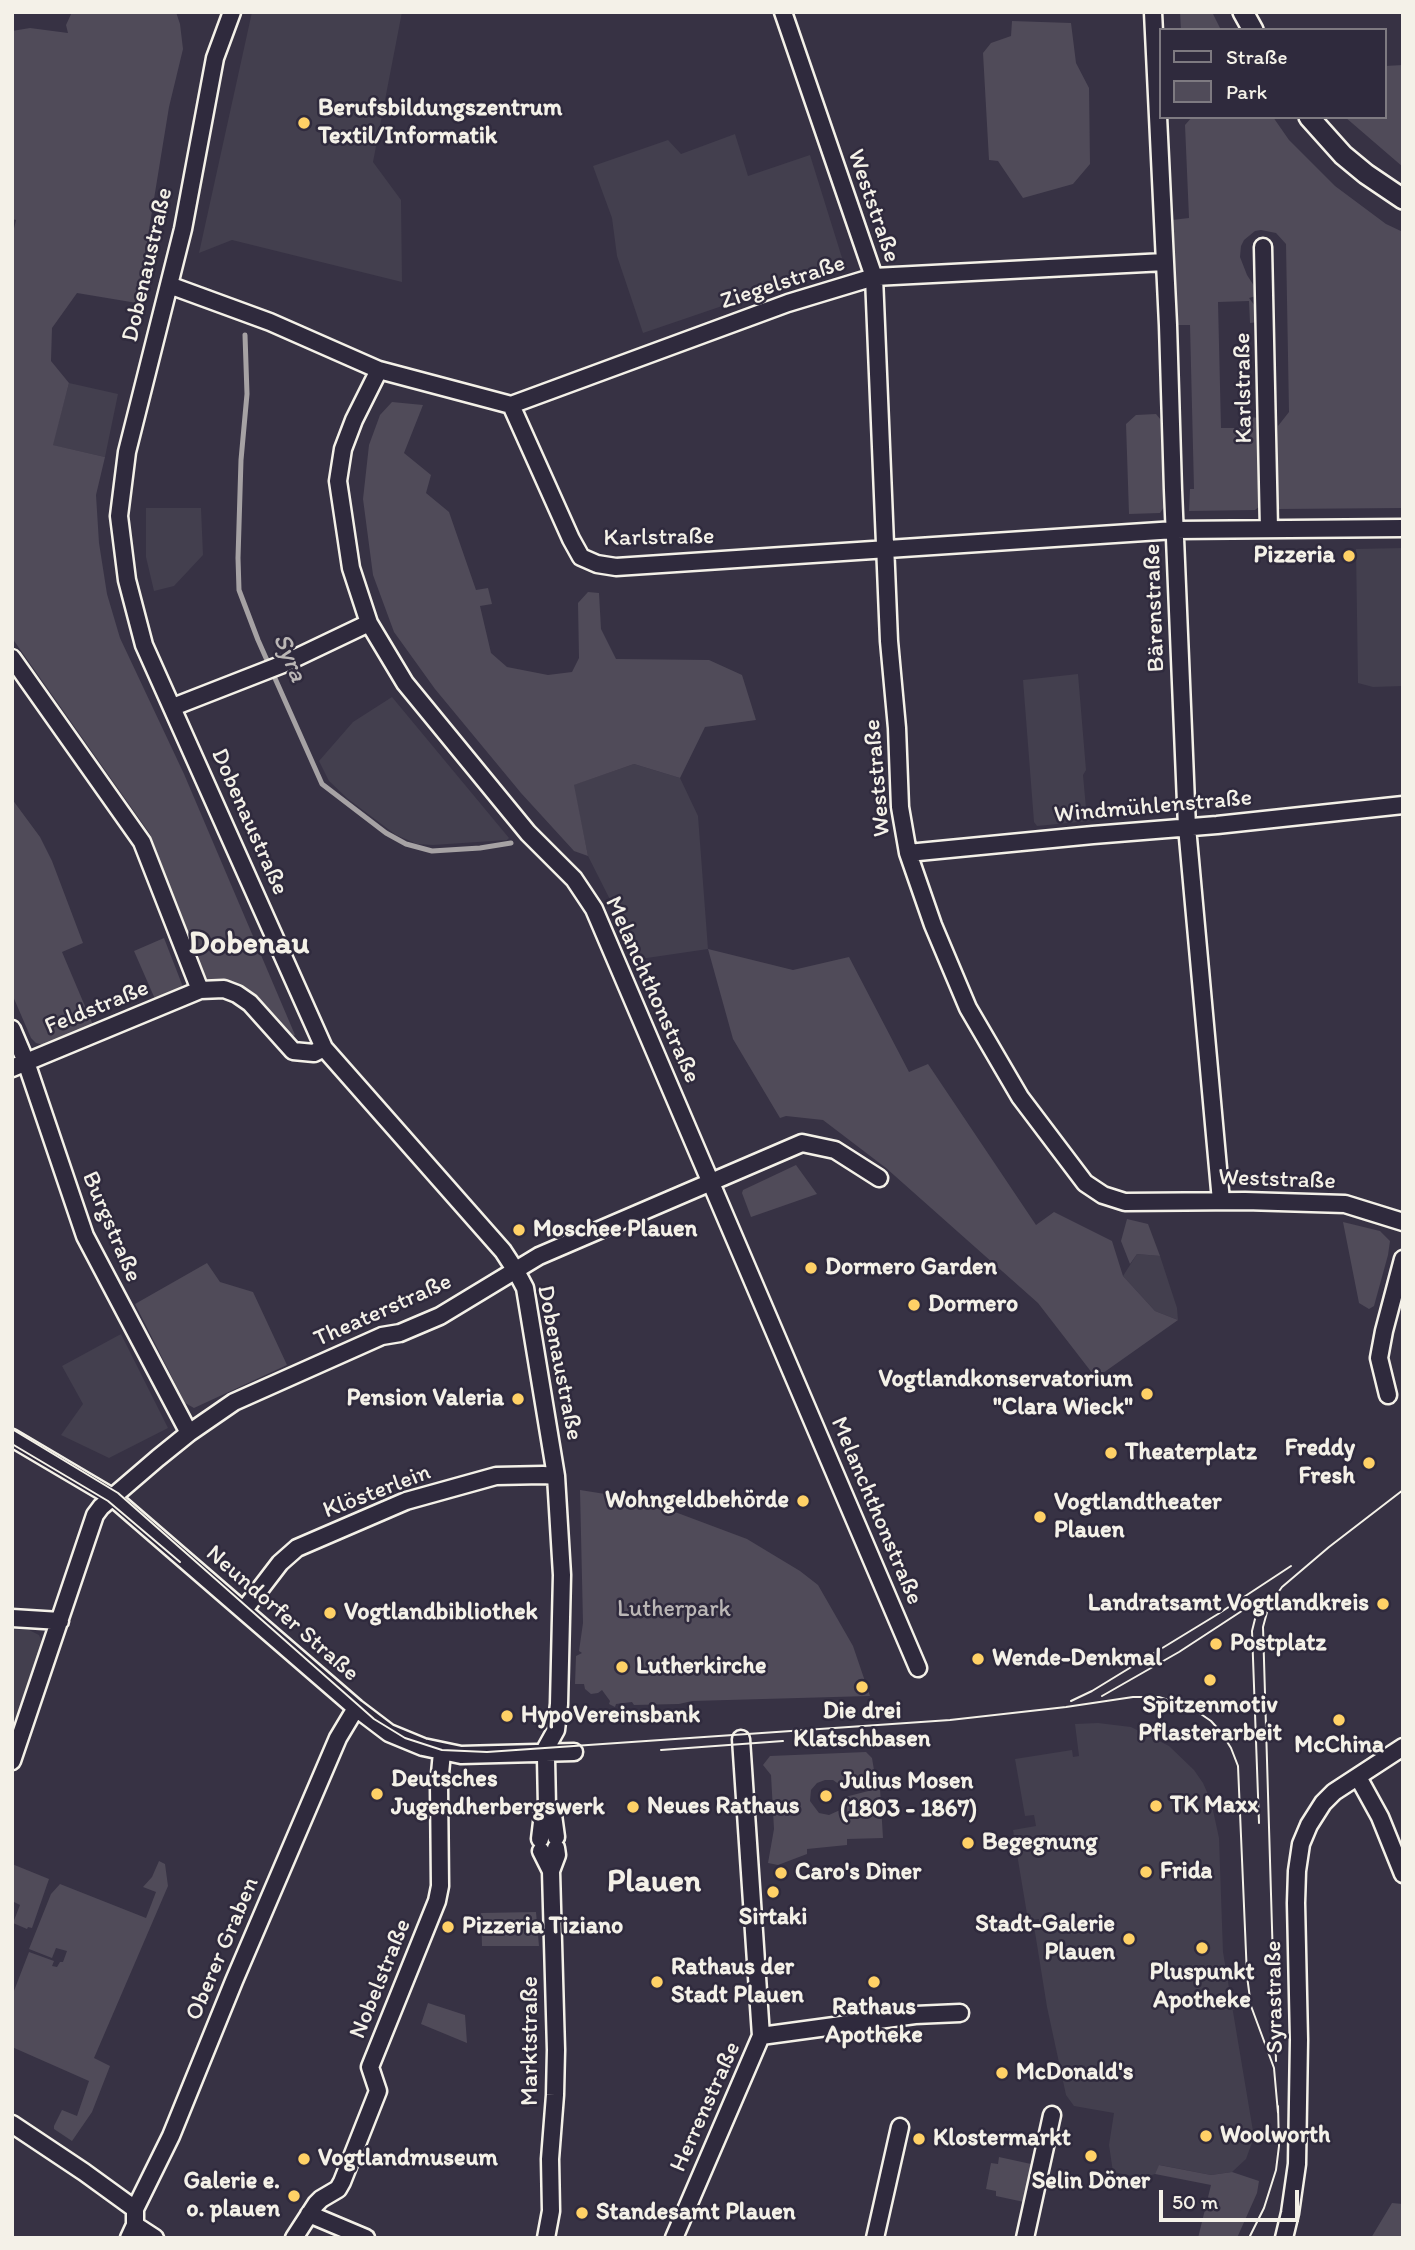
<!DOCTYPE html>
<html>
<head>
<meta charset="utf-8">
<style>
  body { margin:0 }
  #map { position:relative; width:1415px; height:2250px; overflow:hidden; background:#373244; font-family:Itim,sans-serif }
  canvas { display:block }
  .frame { position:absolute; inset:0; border:14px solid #f4f1e8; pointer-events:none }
  .legend { position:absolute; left:1159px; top:28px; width:228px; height:91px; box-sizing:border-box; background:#2f2a3d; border:2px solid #7e7a81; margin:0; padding:9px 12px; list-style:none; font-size:21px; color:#f4f1e8 }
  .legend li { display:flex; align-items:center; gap:14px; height:35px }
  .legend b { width:35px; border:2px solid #7e7a81 }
  .scale { position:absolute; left:1159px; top:2190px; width:140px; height:32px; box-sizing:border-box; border:4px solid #f4f1e8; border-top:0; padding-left:9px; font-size:21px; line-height:24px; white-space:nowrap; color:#f4f1e8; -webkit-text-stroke:5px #2f2a3d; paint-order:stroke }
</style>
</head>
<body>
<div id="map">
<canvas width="1415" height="2250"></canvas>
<div class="frame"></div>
<ul class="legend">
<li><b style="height:9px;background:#2f2a3d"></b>Straße</li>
<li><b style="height:19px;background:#504b59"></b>Park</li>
</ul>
<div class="scale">50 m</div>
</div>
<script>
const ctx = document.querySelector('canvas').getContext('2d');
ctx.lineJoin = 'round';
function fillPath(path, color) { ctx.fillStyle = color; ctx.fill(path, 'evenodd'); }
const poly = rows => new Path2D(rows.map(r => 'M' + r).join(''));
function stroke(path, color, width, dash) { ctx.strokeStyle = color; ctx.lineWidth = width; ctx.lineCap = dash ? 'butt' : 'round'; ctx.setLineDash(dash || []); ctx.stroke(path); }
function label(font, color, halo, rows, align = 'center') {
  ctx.font = font + ' Itim,sans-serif'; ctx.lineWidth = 5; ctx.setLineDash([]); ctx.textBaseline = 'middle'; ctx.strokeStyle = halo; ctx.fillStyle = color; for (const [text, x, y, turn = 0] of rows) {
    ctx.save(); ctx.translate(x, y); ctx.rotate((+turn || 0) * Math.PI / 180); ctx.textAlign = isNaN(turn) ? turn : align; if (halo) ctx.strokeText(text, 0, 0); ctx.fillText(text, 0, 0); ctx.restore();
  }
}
const built = poly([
  [252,12,402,12,373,162,401,200,402,282,232,240,199,253],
  [735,134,748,176,810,155,843,261,775,288,643,333,617,256,612,218,593,166,668,140,681,154],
  [69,383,118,394,105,457,52,445],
  [146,508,201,508,203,555,174,586,154,591,146,557],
  [1403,548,1403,686,1373,687,1358,683,1356,549],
  [1078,674,1086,770,1083,775,1087,819,1089,821,1037,826,1034,822,1023,680],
  [392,697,509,838,507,840,433,845,417,844,396,835,348,799,329,781,319,761,353,722],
  [634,764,680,778,698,816,708,949,640,959,588,856,573,785],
  [1137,1254,1160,1256,1177,1308,1178,1320,1155,1311,1123,1276],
  [121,1334,168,1428,109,1458,61,1435,83,1404,62,1366],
  [12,1629,29,1630,39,1635,42,1642,41,1650,12,1730],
  [1098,1723,1131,1727,1169,1746,1194,1770,1203,1783,1211,1801,1219,1838,1223,1952,1254,2137,1246,2159,1232,2172,1211,2175,1160,2165,1155,2174,1142,2178,1113,2172,1109,2145,1114,2113,1074,2106,1066,2095,1047,2007,1034,1926,1039,1924,1039,1919,1028,1920,1013,1830,1036,1826,1034,1815,1025,1816,1015,1759,1072,1750,1073,1757,1079,1756,1075,1724]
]);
const green = poly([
  [72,12,176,12,180,24,183,49,169,107,137,303,77,293,52,328,51,361,69,383,53,445,105,457,96,495,99,543,107,594,120,638,184,774,295,1035,292,1037,287,1036,267,1007,256,997,239,987,205,979,195,961,189,938,150,834,12,638,12,237,16,220,12,219,12,31,30,28,68,33,66,25],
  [1180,12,1212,12,1221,30,1181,30],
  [1012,21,1071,23,1076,63,1089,88,1090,164,1073,184,1023,198,998,161,989,160,983,53,991,43,1011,36],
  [1403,65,1403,167,1345,117,1385,117,1385,66],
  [1192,117,1273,117,1289,140,1335,186,1386,224,1403,232,1403,508,1277,509,1278,426,1289,412,1286,244,1276,233,1261,230,1255,231,1244,240,1241,246,1240,257,1247,275,1260,295,1249,298,1255,306,1258,322,1250,323,1249,301,1218,302,1221,428,1251,428,1251,417,1258,418,1260,506,1255,510,1189,511,1190,489,1194,489,1190,325,1176,325,1172,220,1189,218,1185,125],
  [392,402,423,405,404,453,431,475,426,493,449,512,476,590,488,588,492,604,480,606,491,653,507,667,548,675,572,672,579,658,578,603,588,592,599,593,601,629,616,659,709,660,742,675,756,720,705,727,680,778,634,764,574,785,588,856,574,851,521,793,435,689,394,632,373,575,363,499,369,445,380,415],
  [1156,414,1161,420,1164,507,1160,513,1129,514,1126,424,1136,415],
  [12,799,40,837,52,861,83,943,62,952,93,1025,44,1045,36,1043,31,1038,12,994],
  [164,938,183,987,155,999,134,951],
  [708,949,793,970,849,957,909,1072,928,1064,1036,1225,1054,1212,1112,1241,1123,1276,1155,1311,1178,1320,1096,1378,1038,1303,886,1168,823,1120,786,1116,780,1118,733,1039],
  [796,1165,817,1194,751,1217,742,1193,743,1190],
  [1127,1219,1148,1224,1160,1256,1137,1254,1130,1264,1121,1241],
  [1343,1222,1380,1231,1390,1241,1388,1255,1374,1306,1369,1309,1359,1303],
  [207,1263,220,1282,253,1292,287,1365,194,1408,185,1403,135,1304],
  [580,1490,643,1500,747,1539,800,1571,818,1585,853,1646,870,1696,692,1701,679,1704,634,1705,632,1702,616,1704,615,1707,609,1704,610,1701,602,1690,598,1693,591,1694,585,1689,584,1684,575,1684,576,1656,582,1653,579,1651,583,1623],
  [866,1752,872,1758,874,1770,848,1786,844,1783,840,1785,833,1780,825,1780,817,1783,811,1790,810,1801,819,1813,829,1815,840,1810,843,1805,845,1797,880,1788,883,1838,847,1839,847,1845,807,1849,807,1854,778,1865,768,1863,774,1829,771,1775,763,1765,770,1756],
  [159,1861,165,1864,168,1886,94,2058,110,2066,92,2112,72,2141,54,2129,54,2126,62,2110,77,2116,89,2081,12,2047,12,1996,29,1952,54,1961,52,1966,57,1967,60,1962,63,1962,67,1951,56,1948,52,1958,29,1949,51,1894,60,1884,146,1918,156,1892,143,1887,152,1877],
  [12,1864,49,1879,32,1928,28,1927,27,1929,13,1923,20,1905,12,1901],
  [536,1912,539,1946,482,1946,481,1913],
  [428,2003,465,2015,467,2043,421,2024],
  [999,2157,1031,2164,1024,2202,996,2196,996,2191,986,2189,991,2163,998,2164],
  [1159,2165,1211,2175,1232,2172,1259,2181,1257,2193,1237,2238,1198,2238,1211,2185,1155,2174],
  [1392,2203,1403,2204,1403,2238,1371,2238]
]);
const stream = poly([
  [245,335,247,394,241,460,238,558,239,590,258,640,322,784,386,833,406,844,432,851,480,848,511,843]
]);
const minor = poly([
  [232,12,215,58,183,229,127,452,119,516,127,580,144,645,324,1048,503,1251,516,1271,525,1288,556,1476,562,1575,559,1704,556,1730,546,1748,546,1758,547,1807,553,1815,556,1837],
  [783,12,874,277,889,641,897,728,900,807,908,853,933,925,968,1008,1020,1097,1085,1183,1103,1195,1125,1202,1245,1201,1345,1204,1403,1222],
  [1153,12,1168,325,1173,490,1187,827,1221,1201],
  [1263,247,1269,529],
  [169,285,270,322,379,370,511,405,571,539,581,557,597,564,616,567,1175,530,1403,528],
  [379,370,354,420,343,449,338,481,351,568,369,623,405,683,528,833,574,879,594,909,918,1668],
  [511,405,788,303,874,277,1165,262],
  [12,658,142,842,200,990],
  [173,707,283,664,369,623],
  [908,853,1093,835,1217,825,1403,805],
  [12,1029,26,1062,85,1236,189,1433],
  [12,1068,200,990,224,989,237,994,250,1003,293,1051,314,1053,324,1048],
  [1388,1395,1379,1358,1384,1331,1403,1259],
  [12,1438,112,1497,356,1708,389,1733,423,1747,461,1755,574,1752],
  [244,1610,280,1563,297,1548,406,1501,496,1476,543,1475,556,1476],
  [12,1618,60,1621],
  [12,1761,95,1515,101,1507,158,1458,189,1433,234,1402,382,1336,400,1333,440,1316,539,1256,802,1143,835,1150,879,1178],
  [1358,1777,1380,1817,1403,1874],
  [540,1839,543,1814,547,1807],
  [541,1851,551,1871],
  [761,2036,915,2015,960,2013],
  [12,2124,84,2172,135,2209],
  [309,2214,366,2238],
  [135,2225,155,2238],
  [129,2238,135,2225,135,2209,171,2136,234,1981,338,1738,356,1708],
  [294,2238,316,2204,321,2199,338,2189,342,2182,378,2091,370,2067,437,1901,440,1886,439,1785,442,1752],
  [546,2238,551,2211,550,2159,555,2095,556,2050,551,1871,557,1855,556,1848],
  [674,2238,761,2036,741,1739],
  [875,2238,900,2127],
  [1025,2238,1052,2115],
  [1284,2238,1290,2213,1297,2164,1299,2040,1296,1903,1297,1871,1301,1844,1309,1825,1323,1803,1334,1792,1403,1747]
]);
const tertiary = poly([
  [1243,12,1253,30],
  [1309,117,1343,155,1366,174,1403,199]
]);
const tram = poly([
  [12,1429,118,1493,374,1719,405,1738,442,1750,487,1752,950,1720,1066,1707,1133,1697,1159,1697,1192,1708,1211,1721,1221,1732,1231,1748,1238,1766,1247,1976,1251,2006,1274,2068,1278,2113],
  [12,1444,108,1501,180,1562],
  [1257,1611,1252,1631,1259,1823],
  [1102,1696,1179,1652,1254,1603],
  [1071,1701,1092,1691,1218,1614,1291,1566],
  [661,1750,783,1741],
  [1276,2061,1263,1627,1269,1605,1282,1587,1329,1547,1403,1490],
  [1249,2238,1264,2208,1276,2170,1279,2146,1278,2106]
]);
const markers = [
  [304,123,7,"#ffd166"],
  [1349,556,7,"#ffd166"],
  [519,1230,7,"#ffd166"],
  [811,1268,7,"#ffd166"],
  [914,1305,7,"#ffd166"],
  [1147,1394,7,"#ffd166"],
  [518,1399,7,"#ffd166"],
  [1111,1453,7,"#ffd166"],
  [1369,1463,7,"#ffd166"],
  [803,1501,7,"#ffd166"],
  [1040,1517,7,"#ffd166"],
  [1383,1604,7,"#ffd166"],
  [330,1613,7,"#ffd166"],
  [1216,1644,7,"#ffd166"],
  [978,1659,7,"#ffd166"],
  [622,1667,7,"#ffd166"],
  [1210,1680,7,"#ffd166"],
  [862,1687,7,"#ffd166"],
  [507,1716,7,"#ffd166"],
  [1339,1720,7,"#ffd166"],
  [377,1794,7,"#ffd166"],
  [826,1796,7,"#ffd166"],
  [1156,1806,7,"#ffd166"],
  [633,1807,7,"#ffd166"],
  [968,1843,7,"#ffd166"],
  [1146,1872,7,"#ffd166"],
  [781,1873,7,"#ffd166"],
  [773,1892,7,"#ffd166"],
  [448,1927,7,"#ffd166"],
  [1129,1939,7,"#ffd166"],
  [1202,1948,7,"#ffd166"],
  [657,1982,7,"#ffd166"],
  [874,1982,7,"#ffd166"],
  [1002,2073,7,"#ffd166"],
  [1206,2136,7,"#ffd166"],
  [919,2139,7,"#ffd166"],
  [1091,2156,7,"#ffd166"],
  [304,2159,7,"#ffd166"],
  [294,2196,7,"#ffd166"],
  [582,2213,7,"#ffd166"]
];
const poiNames = [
  ["Berufsbildungszentrum",318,109],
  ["Textil/Informatik",318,137],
  ["Pizzeria",1335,556,"right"],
  ["Moschee Plauen",533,1230],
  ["Dormero Garden",825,1268],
  ["Dormero",928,1305],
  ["Vogtlandkonservatorium",1133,1380,"right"],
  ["\"Clara Wieck\"",1133,1408,"right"],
  ["Pension Valeria",504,1399,"right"],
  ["Freddy",1355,1449,"right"],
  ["Fresh",1355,1477,"right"],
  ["Theaterplatz",1125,1453],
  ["Wohngeldbehörde",789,1501,"right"],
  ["Vogtlandtheater",1054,1503],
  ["Plauen",1054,1531],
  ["Landratsamt Vogtlandkreis",1369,1604,"right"],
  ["Vogtlandbibliothek",344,1613],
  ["Postplatz",1230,1644],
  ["Wende-Denkmal",992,1659],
  ["Lutherkirche",636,1667],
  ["Spitzenmotiv",1210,1706,"center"],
  ["Pflasterarbeit",1210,1734,"center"],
  ["Die drei",862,1712,"center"],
  ["Klatschbasen",862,1740,"center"],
  ["HypoVereinsbank",521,1716],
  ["McChina",1339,1746,"center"],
  ["Deutsches",391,1780],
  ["Jugendherbergswerk",391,1808],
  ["Julius Mosen",840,1782],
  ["(1803 - 1867)",840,1810],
  ["TK Maxx",1170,1806],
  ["Neues Rathaus",647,1807],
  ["Begegnung",982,1843],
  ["Frida",1160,1872],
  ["Caro's Diner",795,1873],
  ["Sirtaki",773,1918,"center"],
  ["Stadt-Galerie",1115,1925,"right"],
  ["Plauen",1115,1953,"right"],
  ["Pizzeria Tiziano",462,1927],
  ["Rathaus der",671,1968],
  ["Stadt Plauen",671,1996],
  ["Pluspunkt",1202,1973,"center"],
  ["Apotheke",1202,2001,"center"],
  ["Rathaus",874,2008,"center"],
  ["Apotheke",874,2036,"center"],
  ["McDonald's",1016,2073],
  ["Woolworth",1220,2136],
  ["Klostermarkt",933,2139],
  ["Vogtlandmuseum",318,2159],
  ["Galerie e.",280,2182,"right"],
  ["o. plauen",280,2210,"right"],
  ["Selin Döner",1091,2182,"center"],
  ["Standesamt Plauen",596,2213]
];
const streetNames = [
  ["Weststraße",873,206,71],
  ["Dobenaustraße",148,265,-77],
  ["Ziegelstraße",783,283,-18],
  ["Karlstraße",1244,388,-91],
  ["Karlstraße",659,538,-1],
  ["Bärenstraße",1155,608,-92],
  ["Weststraße",878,778,-95],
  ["Windmühlenstraße",1153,807,-5],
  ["Dobenaustraße",249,822,66],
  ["Melanchthonstraße",652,990,66],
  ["Feldstraße",97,1008,-22],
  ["Weststraße",1277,1180,2],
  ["Burgstraße",111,1227,67],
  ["Theaterstraße",383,1311,-24],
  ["Dobenaustraße",559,1363,79],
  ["Klösterlein",377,1492,-21],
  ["Melanchthonstraße",876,1511,67],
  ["Neundorfer Straße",282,1614,41],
  ["Oberer Graben",223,1949,-67],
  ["Nobelstraße",381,1979,-68],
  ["Syrastraße",1275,1997,-91],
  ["Marktstraße",531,2041,-90],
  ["Herrenstraße",706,2107,-66]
];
const parkNames = [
  ["Lutherpark",674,1610]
];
const waterNames = [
  ["Syra",289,658,67]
];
const districtNames = [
  ["Dobenau",249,945],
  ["Plauen",654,1883]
];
fillPath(built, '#433f4e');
fillPath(green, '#504b59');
stroke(stream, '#a6a2a4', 5);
stroke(minor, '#f4f1e8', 21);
stroke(tertiary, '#f4f1e8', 24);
stroke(minor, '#2f2a3d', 16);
stroke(tertiary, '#2f2a3d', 19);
stroke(tram, '#f4f1e8', 2);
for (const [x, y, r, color] of markers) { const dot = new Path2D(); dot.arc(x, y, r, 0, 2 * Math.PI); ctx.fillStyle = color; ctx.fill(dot); stroke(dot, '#2f2a3d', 2.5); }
label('bold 24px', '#f4f1e8', '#2f2a3d', poiNames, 'left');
label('24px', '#f4f1e8', '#2f2a3d', streetNames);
label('24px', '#bbb7b6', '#2f2a3d', parkNames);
label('italic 26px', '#bab6b5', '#2f2a3d', waterNames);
label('bold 32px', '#f4f1e8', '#2f2a3d', districtNames);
</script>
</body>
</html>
